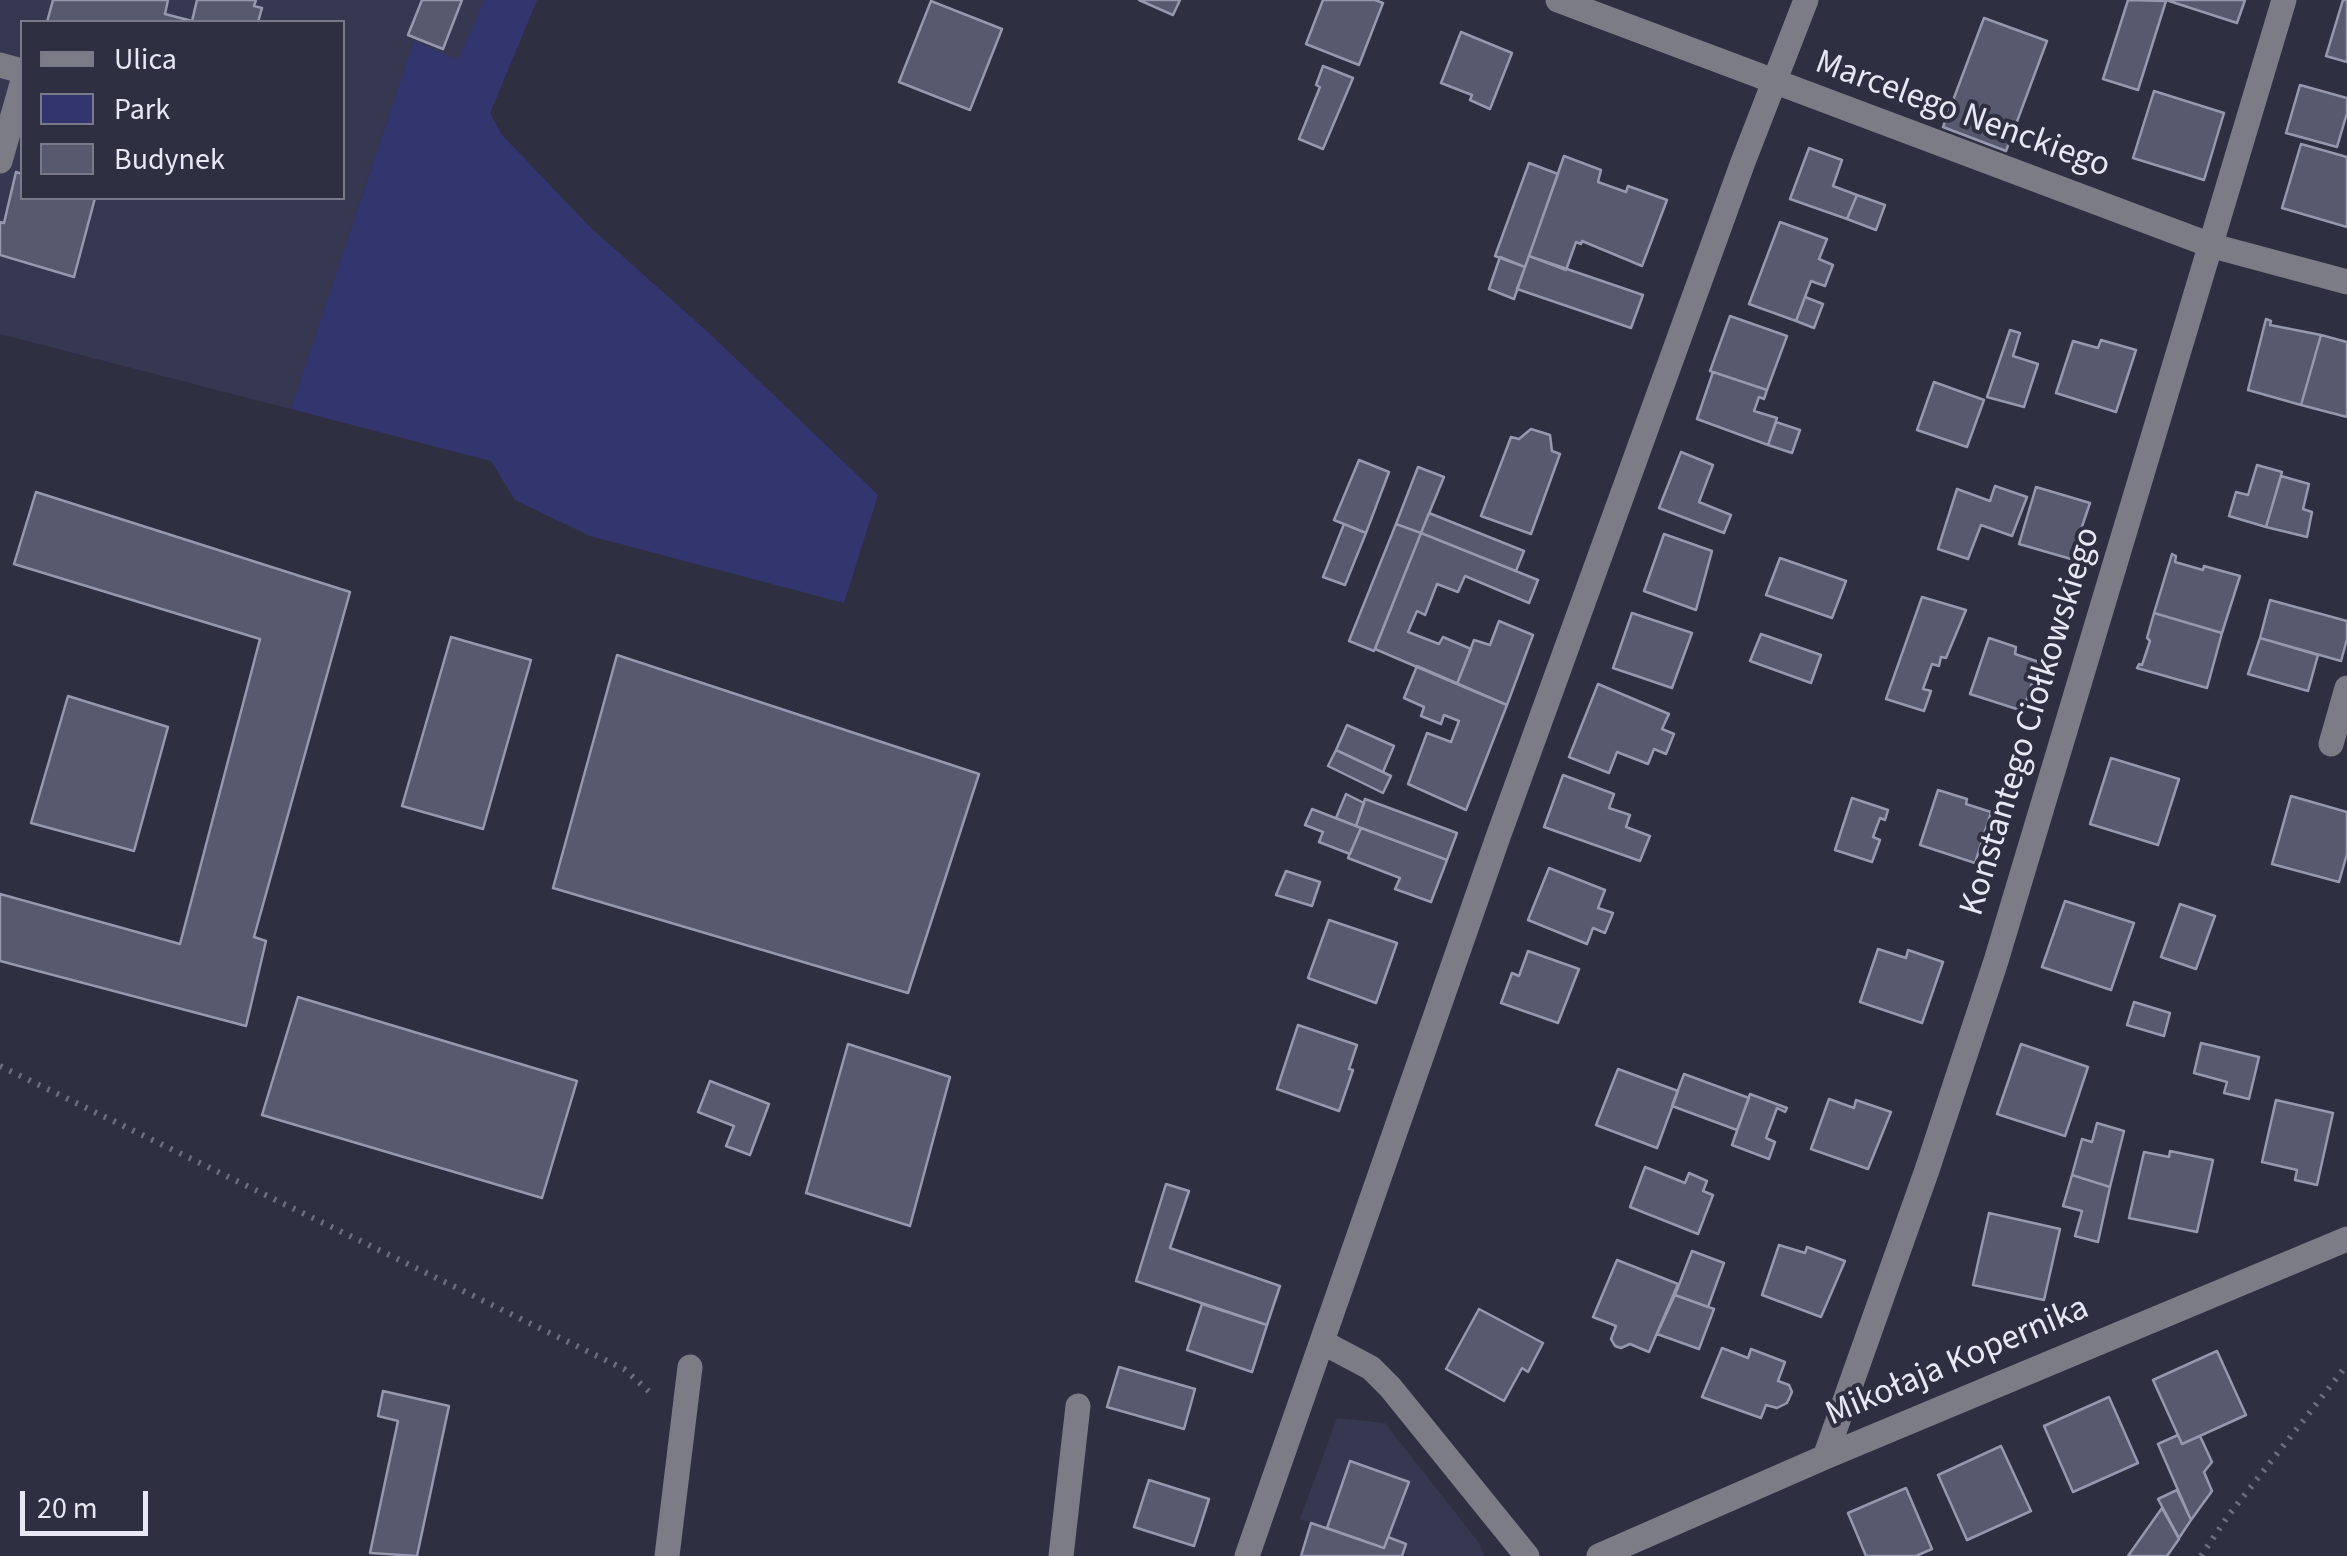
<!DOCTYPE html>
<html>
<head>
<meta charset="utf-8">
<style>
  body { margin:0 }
  #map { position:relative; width:2347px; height:1556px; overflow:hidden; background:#2e3042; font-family:"Source Sans 3",sans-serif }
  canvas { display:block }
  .legend { position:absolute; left:20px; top:20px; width:325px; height:180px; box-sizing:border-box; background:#2e3042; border:2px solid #787a89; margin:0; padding:12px 18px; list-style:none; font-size:30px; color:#e7e8f4 }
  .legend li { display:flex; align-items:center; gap:20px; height:50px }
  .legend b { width:50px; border:2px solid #787a89 }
  .scale { position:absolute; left:20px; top:1491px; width:128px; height:45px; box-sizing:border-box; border:5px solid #e7e8f4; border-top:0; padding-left:12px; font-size:30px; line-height:35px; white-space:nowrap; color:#e7e8f4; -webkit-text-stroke:8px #2e3042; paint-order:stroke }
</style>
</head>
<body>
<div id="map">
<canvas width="2347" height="1556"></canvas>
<ul class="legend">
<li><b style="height:12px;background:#7b7c86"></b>Ulica</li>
<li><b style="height:28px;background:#33356e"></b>Park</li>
<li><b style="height:28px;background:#575a6e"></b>Budynek</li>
</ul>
<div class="scale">20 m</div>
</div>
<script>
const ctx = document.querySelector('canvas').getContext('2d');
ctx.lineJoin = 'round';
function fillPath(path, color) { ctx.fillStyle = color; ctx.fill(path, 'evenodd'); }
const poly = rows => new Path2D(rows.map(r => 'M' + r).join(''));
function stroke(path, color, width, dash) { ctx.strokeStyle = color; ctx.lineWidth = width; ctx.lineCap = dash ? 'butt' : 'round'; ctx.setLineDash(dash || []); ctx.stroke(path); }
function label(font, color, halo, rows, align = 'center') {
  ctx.font = font + ' "Source Sans 3",sans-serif'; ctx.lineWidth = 8; ctx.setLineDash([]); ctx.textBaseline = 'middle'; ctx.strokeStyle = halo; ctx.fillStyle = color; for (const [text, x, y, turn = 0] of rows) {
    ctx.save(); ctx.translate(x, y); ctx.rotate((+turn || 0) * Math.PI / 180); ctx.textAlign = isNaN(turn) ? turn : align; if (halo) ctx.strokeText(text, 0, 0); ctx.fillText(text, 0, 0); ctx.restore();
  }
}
const built = poly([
  [0,0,537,0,490,113,414,41,291,409,0,334],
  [22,22,342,22,342,198,22,198],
  [1337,1418,1385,1423,1479,1543,1484,1556,1406,1556,1300,1519]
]);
const green = poly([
  [484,0,537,0,490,113,502,135,591,228,710,334,878,495,844,603,590,536,515,500,491,461,291,409,414,41,458,60]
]);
const building = poly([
  [53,0,168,0,165,14,192,21,197,0,256,0,254,6,262,8,258,22,47,22,53,0],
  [422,0,462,0,443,49,408,35,422,0],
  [1139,0,1180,0,1173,15,1139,0],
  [1323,0,1375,0,1383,3,1359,65,1306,44,1323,0],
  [2128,0,2166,1,2138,90,2103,79,2128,0],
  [2166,0,2245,0,2237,23,2166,0],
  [2343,0,2347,0,2347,62,2326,56,2343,0],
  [931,1,1002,29,970,110,899,82,931,1],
  [1984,18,2047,41,2006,151,1943,127,1984,18],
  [1461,32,1512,53,1490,109,1470,100,1472,95,1441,83,1461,32],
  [1323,66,1353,78,1323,149,1299,139,1320,87,1316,85,1323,66],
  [2300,85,2347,98,2347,113,2337,147,2286,133,2300,85],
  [2154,91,2224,113,2204,180,2133,158,2154,91],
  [2301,144,2347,157,2347,227,2282,208,2301,144],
  [1809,148,1842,160,1833,186,1857,195,1847,219,1790,199,1809,148],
  [1564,156,1601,170,1598,182,1626,192,1628,186,1667,200,1642,266,1582,241,1581,244,1576,242,1566,270,1529,256,1564,156],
  [1529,163,1558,174,1525,267,1495,256,1529,163],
  [16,172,22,174,22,198,95,198,74,277,0,255,0,222,4,223,16,172],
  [1857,195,1885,205,1876,230,1847,219,1857,195],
  [1780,222,1827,239,1819,259,1833,265,1825,286,1811,281,1796,321,1749,304,1780,222],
  [1529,256,1643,295,1631,328,1517,289,1529,256],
  [1500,257,1525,267,1514,299,1489,289,1500,257],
  [1805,297,1823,304,1814,328,1796,321,1805,297],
  [1730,316,1787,336,1767,390,1710,371,1730,316],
  [2266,319,2271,321,2270,325,2321,335,2301,405,2248,390,2266,319],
  [2010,330,2020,333,2013,356,2038,364,2024,407,1987,397,2010,330],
  [2321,335,2347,342,2347,417,2301,405,2321,335],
  [2101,340,2136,350,2116,412,2056,393,2073,341,2098,348,2101,340],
  [1713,372,1767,390,1764,399,1759,397,1754,411,1777,418,1768,445,1697,419,1713,372],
  [1934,382,1984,400,1967,447,1917,430,1934,382],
  [1776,422,1800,430,1792,453,1768,445,1776,422],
  [1531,429,1550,435,1552,451,1560,454,1531,534,1481,516,1511,437,1519,439,1531,429],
  [1681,452,1713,465,1699,502,1731,515,1724,533,1659,508,1681,452],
  [1359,460,1389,472,1366,533,1334,520,1359,460],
  [2257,465,2282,472,2266,527,2229,516,2236,492,2248,495,2257,465],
  [1418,467,1444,477,1421,533,1396,524,1418,467],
  [2281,476,2309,484,2303,509,2312,512,2307,537,2266,527,2281,476],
  [1995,486,2027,497,2012,536,1981,525,1968,559,1938,549,1957,489,1990,501,1995,486],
  [2036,487,2090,503,2071,559,2019,544,2036,487],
  [36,492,350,592,254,937,266,941,246,1026,0,961,0,894,180,944,260,639,14,564,36,492],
  [1429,513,1524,551,1516,571,1421,533,1429,513],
  [1344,524,1366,533,1345,585,1323,577,1344,524],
  [1396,524,1421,533,1374,651,1349,641,1396,524],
  [1421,533,1538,580,1529,603,1465,576,1458,592,1437,584,1425,615,1417,611,1408,632,1439,644,1443,637,1471,649,1457,684,1375,649,1421,533],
  [1664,534,1712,551,1696,610,1644,591,1664,534],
  [2172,554,2176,556,2175,562,2203,570,2204,566,2240,576,2222,633,2154,613,2172,554],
  [1780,558,1846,581,1832,618,1766,595,1780,558],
  [1922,597,1966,610,1946,658,1941,657,1939,666,1932,664,1923,689,1931,691,1924,711,1886,699,1922,597],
  [2270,600,2347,621,2347,639,2341,661,2260,638,2270,600],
  [1632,613,1692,633,1672,688,1613,668,1632,613],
  [2154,613,2222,633,2207,688,2137,668,2139,664,2142,665,2150,641,2147,638,2154,613],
  [1499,621,1533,635,1507,705,1457,684,1474,640,1490,645,1499,621],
  [1761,634,1821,655,1811,683,1750,661,1761,634],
  [451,637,531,660,483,829,402,806,451,637],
  [1989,638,2016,647,2015,654,2039,662,2023,711,1970,694,1989,638],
  [2260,638,2318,655,2308,691,2248,674,2260,638],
  [617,655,979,774,908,993,553,888,617,655],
  [1417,666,1507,705,1466,810,1408,784,1427,733,1451,742,1459,721,1444,715,1441,724,1421,716,1424,707,1404,698,1417,666],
  [1598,684,1669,714,1662,729,1674,734,1666,754,1654,749,1648,764,1617,752,1609,773,1569,757,1598,684],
  [68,696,168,727,134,851,31,823,68,696],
  [1347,725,1394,746,1383,772,1336,750,1347,725],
  [1336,750,1391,776,1383,793,1328,766,1336,750],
  [2111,758,2179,779,2158,845,2090,824,2111,758],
  [1563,775,1614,794,1609,808,1630,815,1626,827,1650,836,1640,861,1544,827,1563,775],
  [1938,790,1967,799,1966,804,1991,812,1975,863,1920,845,1938,790],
  [1346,794,1364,803,1356,826,1336,818,1346,794],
  [2291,796,2347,812,2347,854,2339,882,2272,864,2291,796],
  [1852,798,1888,810,1885,820,1880,818,1873,837,1880,840,1872,862,1835,850,1852,798],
  [1365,799,1457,833,1447,860,1356,826,1365,799],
  [1312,809,1361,828,1350,854,1319,842,1323,832,1305,825,1312,809],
  [1361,828,1447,860,1431,902,1395,889,1400,878,1348,858,1361,828],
  [1549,868,1605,890,1598,908,1613,913,1605,933,1593,928,1587,944,1528,920,1549,868],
  [1286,871,1320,882,1312,906,1276,895,1286,871],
  [2065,901,2134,923,2111,990,2042,967,2065,901],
  [2180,904,2215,916,2196,969,2161,957,2180,904],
  [1329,920,1397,943,1376,1003,1308,978,1329,920],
  [1878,949,1906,958,1908,950,1943,962,1922,1023,1860,1002,1878,949],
  [1528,951,1579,969,1558,1023,1501,1003,1512,973,1519,976,1528,951],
  [298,997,577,1081,542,1198,262,1115,298,997],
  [2134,1002,2170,1013,2164,1036,2127,1025,2134,1002],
  [1298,1025,1357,1045,1349,1069,1353,1070,1339,1111,1277,1089,1298,1025],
  [2201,1043,2259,1057,2249,1099,2224,1093,2227,1082,2194,1073,2201,1043],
  [848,1044,950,1077,910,1226,806,1193,848,1044],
  [2021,1044,2088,1067,2065,1136,1997,1114,2021,1044],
  [1618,1069,1678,1091,1657,1148,1596,1125,1618,1069],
  [1684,1074,1749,1098,1737,1130,1672,1106,1684,1074],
  [710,1081,769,1104,750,1155,726,1146,734,1126,698,1112,710,1081],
  [1750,1094,1787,1108,1785,1112,1777,1108,1766,1138,1775,1142,1769,1159,1732,1145,1750,1094],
  [1829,1099,1854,1108,1856,1100,1891,1112,1868,1169,1811,1149,1829,1099],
  [2276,1100,2333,1113,2317,1185,2295,1180,2297,1170,2262,1162,2276,1100],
  [2097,1123,2124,1131,2110,1187,2072,1175,2082,1139,2092,1142,2097,1123],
  [2170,1151,2213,1160,2197,1232,2129,1218,2144,1152,2169,1157,2170,1151],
  [1645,1167,1685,1183,1689,1173,1707,1181,1703,1191,1713,1195,1698,1234,1630,1207,1645,1167],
  [2072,1175,2110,1187,2098,1242,2075,1236,2082,1211,2063,1206,2072,1175],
  [1166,1184,1189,1191,1170,1248,1280,1286,1267,1325,1136,1281,1166,1184],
  [1989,1213,2060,1229,2044,1300,1973,1285,1989,1213],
  [1779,1245,1805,1253,1807,1247,1845,1261,1821,1317,1762,1295,1779,1245],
  [1692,1251,1724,1263,1708,1307,1675,1295,1692,1251],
  [1617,1260,1678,1284,1649,1352,1630,1344,1621,1348,1615,1346,1611,1339,1616,1326,1593,1317,1617,1260],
  [1675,1295,1714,1309,1699,1349,1657,1334,1675,1295],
  [1202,1304,1267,1325,1252,1372,1187,1350,1202,1304],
  [1479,1309,1543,1343,1528,1372,1522,1368,1504,1401,1446,1369,1479,1309],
  [1722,1348,1748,1358,1751,1349,1785,1362,1778,1381,1789,1385,1792,1392,1787,1403,1777,1408,1766,1405,1761,1418,1702,1397,1722,1348],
  [2217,1351,2246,1415,2182,1444,2153,1380,2217,1351],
  [1119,1367,1195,1389,1184,1429,1107,1407,1119,1367],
  [383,1391,449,1406,417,1556,370,1553,398,1421,378,1416,383,1391],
  [2109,1397,2138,1463,2073,1492,2044,1426,2109,1397],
  [2178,1435,2182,1444,2200,1436,2212,1462,2204,1472,2212,1491,2191,1520,2158,1444,2178,1435],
  [2001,1446,2031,1511,1967,1540,1938,1475,2001,1446],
  [1350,1461,1409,1482,1384,1548,1327,1528,1350,1461],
  [1149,1480,1209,1499,1194,1546,1134,1527,1149,1480],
  [1906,1488,1932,1549,1916,1556,1866,1556,1848,1513,1906,1488],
  [2177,1490,2191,1520,2179,1538,2158,1499,2177,1490],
  [2162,1508,2179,1539,2167,1556,2128,1556,2162,1508],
  [1311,1523,1384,1548,1388,1537,1406,1544,1402,1556,1301,1556,1311,1523]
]);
const path = poly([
  [0,1066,624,1369,654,1396],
  [2201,1556,2228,1516,2347,1365]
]);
const minor = poly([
  [1558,0,2213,246,2347,282],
  [0,65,22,71],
  [0,161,22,84],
  [2331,744,2347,688],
  [1322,1342,1371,1368,1390,1387,1527,1556],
  [1825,1457,1927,1170,1996,961,2284,0],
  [667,1556,690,1367],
  [1061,1556,1078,1406],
  [1247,1556,1498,837,1743,162,1806,0],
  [1599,1556,1825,1457,2347,1239]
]);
const streetNames = [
  ["Marcelego Nenckiego",1962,116,20],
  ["Konstantego Ciołkowskiego",2032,722,-73],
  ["Mikołaja Kopernika",1958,1363,-23]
];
fillPath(built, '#363851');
fillPath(green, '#33356e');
fillPath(building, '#575a6e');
stroke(building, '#9598ae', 2.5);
stroke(path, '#6c6e7e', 6, [2.5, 8]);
stroke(minor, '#7b7c86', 25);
label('35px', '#e7e8f4', '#2e3042', streetNames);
</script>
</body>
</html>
